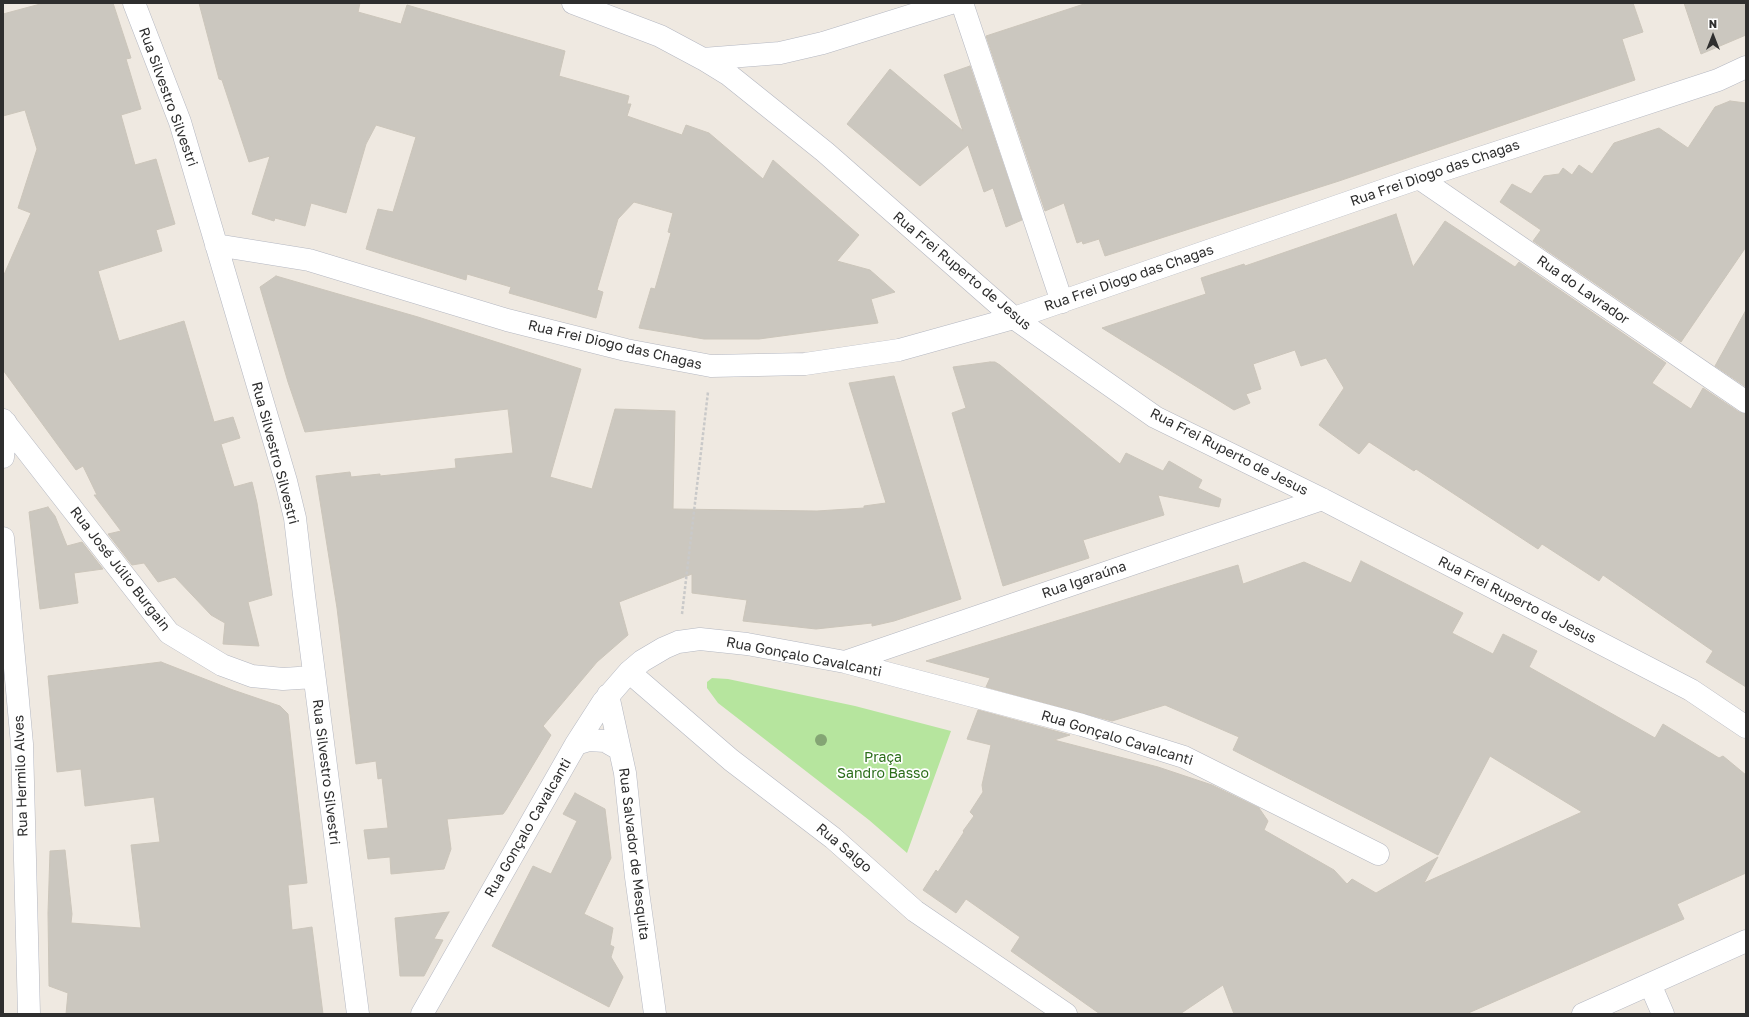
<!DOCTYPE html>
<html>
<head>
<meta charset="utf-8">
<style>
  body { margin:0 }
  #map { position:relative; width:1749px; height:1017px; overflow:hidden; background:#efe9e1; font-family:"Golos Text",sans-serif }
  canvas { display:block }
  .frame { position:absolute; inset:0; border:4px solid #2e2e2e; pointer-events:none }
  .north { position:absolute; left:1693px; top:16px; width:40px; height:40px; -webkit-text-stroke:3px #fff; paint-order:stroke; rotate:0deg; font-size:11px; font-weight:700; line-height:16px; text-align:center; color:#2e2e2e }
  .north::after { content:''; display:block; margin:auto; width:14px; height:18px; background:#2e2e2e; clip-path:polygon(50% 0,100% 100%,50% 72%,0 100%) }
</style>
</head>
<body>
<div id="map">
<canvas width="1749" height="1017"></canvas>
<div class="frame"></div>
<div class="north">N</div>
</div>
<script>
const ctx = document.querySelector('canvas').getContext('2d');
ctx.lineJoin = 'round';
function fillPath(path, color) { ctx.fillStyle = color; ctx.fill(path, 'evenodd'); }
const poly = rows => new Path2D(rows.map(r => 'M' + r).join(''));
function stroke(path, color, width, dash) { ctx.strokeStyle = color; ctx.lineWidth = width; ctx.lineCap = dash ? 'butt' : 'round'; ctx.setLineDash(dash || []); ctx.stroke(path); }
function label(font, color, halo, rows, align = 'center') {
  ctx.font = font + ' "Golos Text",sans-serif'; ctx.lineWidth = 3.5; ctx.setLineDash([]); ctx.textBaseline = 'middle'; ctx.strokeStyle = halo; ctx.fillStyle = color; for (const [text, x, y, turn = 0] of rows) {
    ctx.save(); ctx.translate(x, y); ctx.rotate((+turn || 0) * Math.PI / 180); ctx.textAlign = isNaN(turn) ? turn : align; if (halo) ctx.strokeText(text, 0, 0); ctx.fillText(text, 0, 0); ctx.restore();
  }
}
const green = poly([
  [712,678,728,679,855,706,951,731,907,853,869,820,718,703,707,688,707,682]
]);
const building = poly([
  [44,3,113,3,131,58,126,59,141,109,121,115,135,165,156,159,175,224,156,230,162,251,98,271,119,341,184,321,214,422,233,417,240,438,221,444,234,487,252,482,257,503,272,595,248,602,259,646,223,644,225,623,211,615,175,577,158,582,144,563,132,565,108,534,121,531,94,495,97,495,83,466,76,470,3,370,3,277,31,213,18,208,37,149,25,110,3,116,3,14,44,3],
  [199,3,360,3,358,12,401,24,407,5,565,51,559,76,629,96,627,104,631,104,627,116,682,135,686,125,709,133,763,179,773,160,859,235,837,261,870,270,895,292,871,299,878,323,759,339,704,339,639,328,651,288,655,289,671,233,668,232,673,213,634,202,618,219,597,290,603,292,596,318,509,293,511,287,467,274,466,280,388,256,366,249,378,209,393,212,416,137,376,125,366,144,346,213,311,203,305,226,275,218,274,221,252,214,270,156,249,162,222,80,219,79,199,3],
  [1087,3,1633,3,1643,32,1622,39,1635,80,1339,181,1105,256,1099,239,1083,244,1082,241,1077,243,1064,203,1045,211,986,36,1087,3],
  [1684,3,1746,3,1746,35,1701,54,1684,3],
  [970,66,1022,220,1006,227,993,188,984,192,968,145,920,186,847,124,890,69,963,131,944,75,970,66],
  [1730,101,1746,103,1746,247,1681,342,1533,241,1541,230,1500,202,1512,184,1531,194,1544,176,1559,174,1563,168,1572,175,1579,165,1592,174,1614,143,1659,128,1688,148,1715,107,1730,101],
  [1396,214,1413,267,1445,221,1515,267,1519,262,1666,363,1652,383,1691,409,1703,388,1739,412,1746,414,1746,687,1706,662,1713,651,1603,575,1599,581,1542,544,1538,549,1416,469,1414,471,1369,442,1359,454,1319,425,1344,388,1326,358,1301,366,1295,350,1253,364,1261,389,1246,394,1250,403,1234,410,1102,328,1206,294,1201,278,1244,264,1245,266,1396,214],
  [276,276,418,317,581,369,550,477,592,489,615,409,675,411,673,509,817,511,864,508,864,506,886,503,849,383,894,376,961,599,894,621,872,626,872,623,816,629,743,621,747,600,692,593,692,574,619,602,628,635,597,662,543,726,551,735,506,810,503,814,447,819,451,849,444,869,391,874,390,857,368,859,364,830,388,828,382,778,378,779,376,761,356,764,337,608,316,476,350,472,351,477,380,474,380,476,456,468,455,459,513,453,508,409,305,432,288,382,260,287,276,276],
  [1746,310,1746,387,1715,366,1746,310],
  [990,362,995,362,1000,365,1120,464,1126,453,1163,471,1169,461,1202,480,1198,488,1221,499,1219,507,1158,495,1164,515,1083,540,1089,558,1003,586,952,413,966,408,953,367,990,362],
  [48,507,55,516,67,546,82,542,103,569,74,573,78,603,40,609,29,512,48,507],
  [1361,561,1463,613,1452,633,1493,654,1503,634,1537,651,1529,667,1655,738,1663,724,1719,758,1723,756,1746,775,1746,873,1677,904,1684,919,1466,1014,1234,1014,1223,985,1180,1014,1100,1014,1011,951,1020,937,966,899,956,913,923,890,936,870,938,872,964,832,963,831,974,816,970,812,983,792,982,785,991,745,967,739,978,710,1070,735,1054,740,1158,767,1212,785,1259,808,1268,821,1264,830,1334,870,1347,884,1352,879,1376,893,1438,857,1424,883,1582,812,1490,756,1438,855,1233,750,1239,737,1165,705,1112,721,986,687,990,678,926,661,1238,565,1243,584,1304,562,1351,583,1361,561],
  [161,662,233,690,280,706,288,714,307,883,288,885,292,930,312,927,323,1014,66,1014,68,993,49,986,48,913,50,851,65,850,72,914,71,923,141,928,131,845,160,842,154,797,85,806,81,769,57,772,48,676,161,662],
  [575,793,605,809,611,858,584,914,613,928,610,945,614,947,611,957,623,977,609,1007,492,946,533,866,551,874,577,821,563,814,575,793],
  [449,912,434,939,443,940,424,976,400,976,395,918,449,912]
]);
const path = poly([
  [682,614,708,392]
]);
const minor = poly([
  [134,3,180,122,286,481,295,518,304,595,358,1014],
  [573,3,660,36,703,59,729,75,825,152,1014,318,1155,417,1322,499,1691,690,1746,727],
  [962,3,1062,302],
  [703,59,780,53,823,43,951,3],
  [1419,178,1746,402],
  [216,245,309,260,507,320,626,350,711,366,805,364,899,350,1014,318,1419,178,1718,80,1746,67],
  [3,420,169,633,222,665,252,676,283,679,314,677],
  [3,457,6,423],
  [3,538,22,744,29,1014],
  [845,662,1322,499],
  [629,672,731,760,833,838,915,911,1066,1014],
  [608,695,625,773,636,877,655,1014],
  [576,744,589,740,605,741,619,749],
  [1650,984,1663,1014],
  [422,1014,576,744,603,702,629,672,642,661,664,648,678,642,700,639,747,644,845,662,1082,725,1184,757,1378,854],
  [1583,1014,1746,941]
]);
const trees = [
  [821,740]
];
const streetNames = [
  ["Rua Silvestro Silvestri",168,97,70],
  ["Rua Frei Diogo das Chagas",1435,173,-19],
  ["Rua Frei Ruperto de Jesus",962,271,40],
  ["Rua Frei Diogo das Chagas",1129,278,-19],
  ["Rua do Lavrador",1583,290,35],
  ["Rua Frei Diogo das Chagas",615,345,13],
  ["Rua Frei Ruperto de Jesus",1229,452,27],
  ["Rua Silvestro Silvestri",275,453,75],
  ["Rua José Júlio Burgain",120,569,52],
  ["Rua Igaraúna",1084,580,-19],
  ["Rua Frei Ruperto de Jesus",1517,600,27],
  ["Rua Gonçalo Cavalcanti",804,657,11],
  ["Rua Gonçalo Cavalcanti",1117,738,17],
  ["Rua Silvestro Silvestri",326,772,83],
  ["Rua Hermilo Alves",21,776,-92],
  ["Rua Gonçalo Cavalcanti",528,828,-60],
  ["Rua Salgo",844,848,40],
  ["Rua Salvador de Mesquita",634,854,83]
];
const parkNames = [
  ["Praça",883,758],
  ["Sandro Basso",883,774]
];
fillPath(green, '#b6e59e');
fillPath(building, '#cbc7bf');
stroke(building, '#cbc5ba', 1);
stroke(minor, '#b4b7c1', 23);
stroke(path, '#c9c9c9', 2.5, [3, 2]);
stroke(minor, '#fff', 22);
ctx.fillStyle = '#84a574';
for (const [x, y] of trees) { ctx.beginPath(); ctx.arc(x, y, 6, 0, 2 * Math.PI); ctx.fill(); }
label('14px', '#2e2e2e', '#fff', streetNames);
label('14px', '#2c6e1b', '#fff', parkNames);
</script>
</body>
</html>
